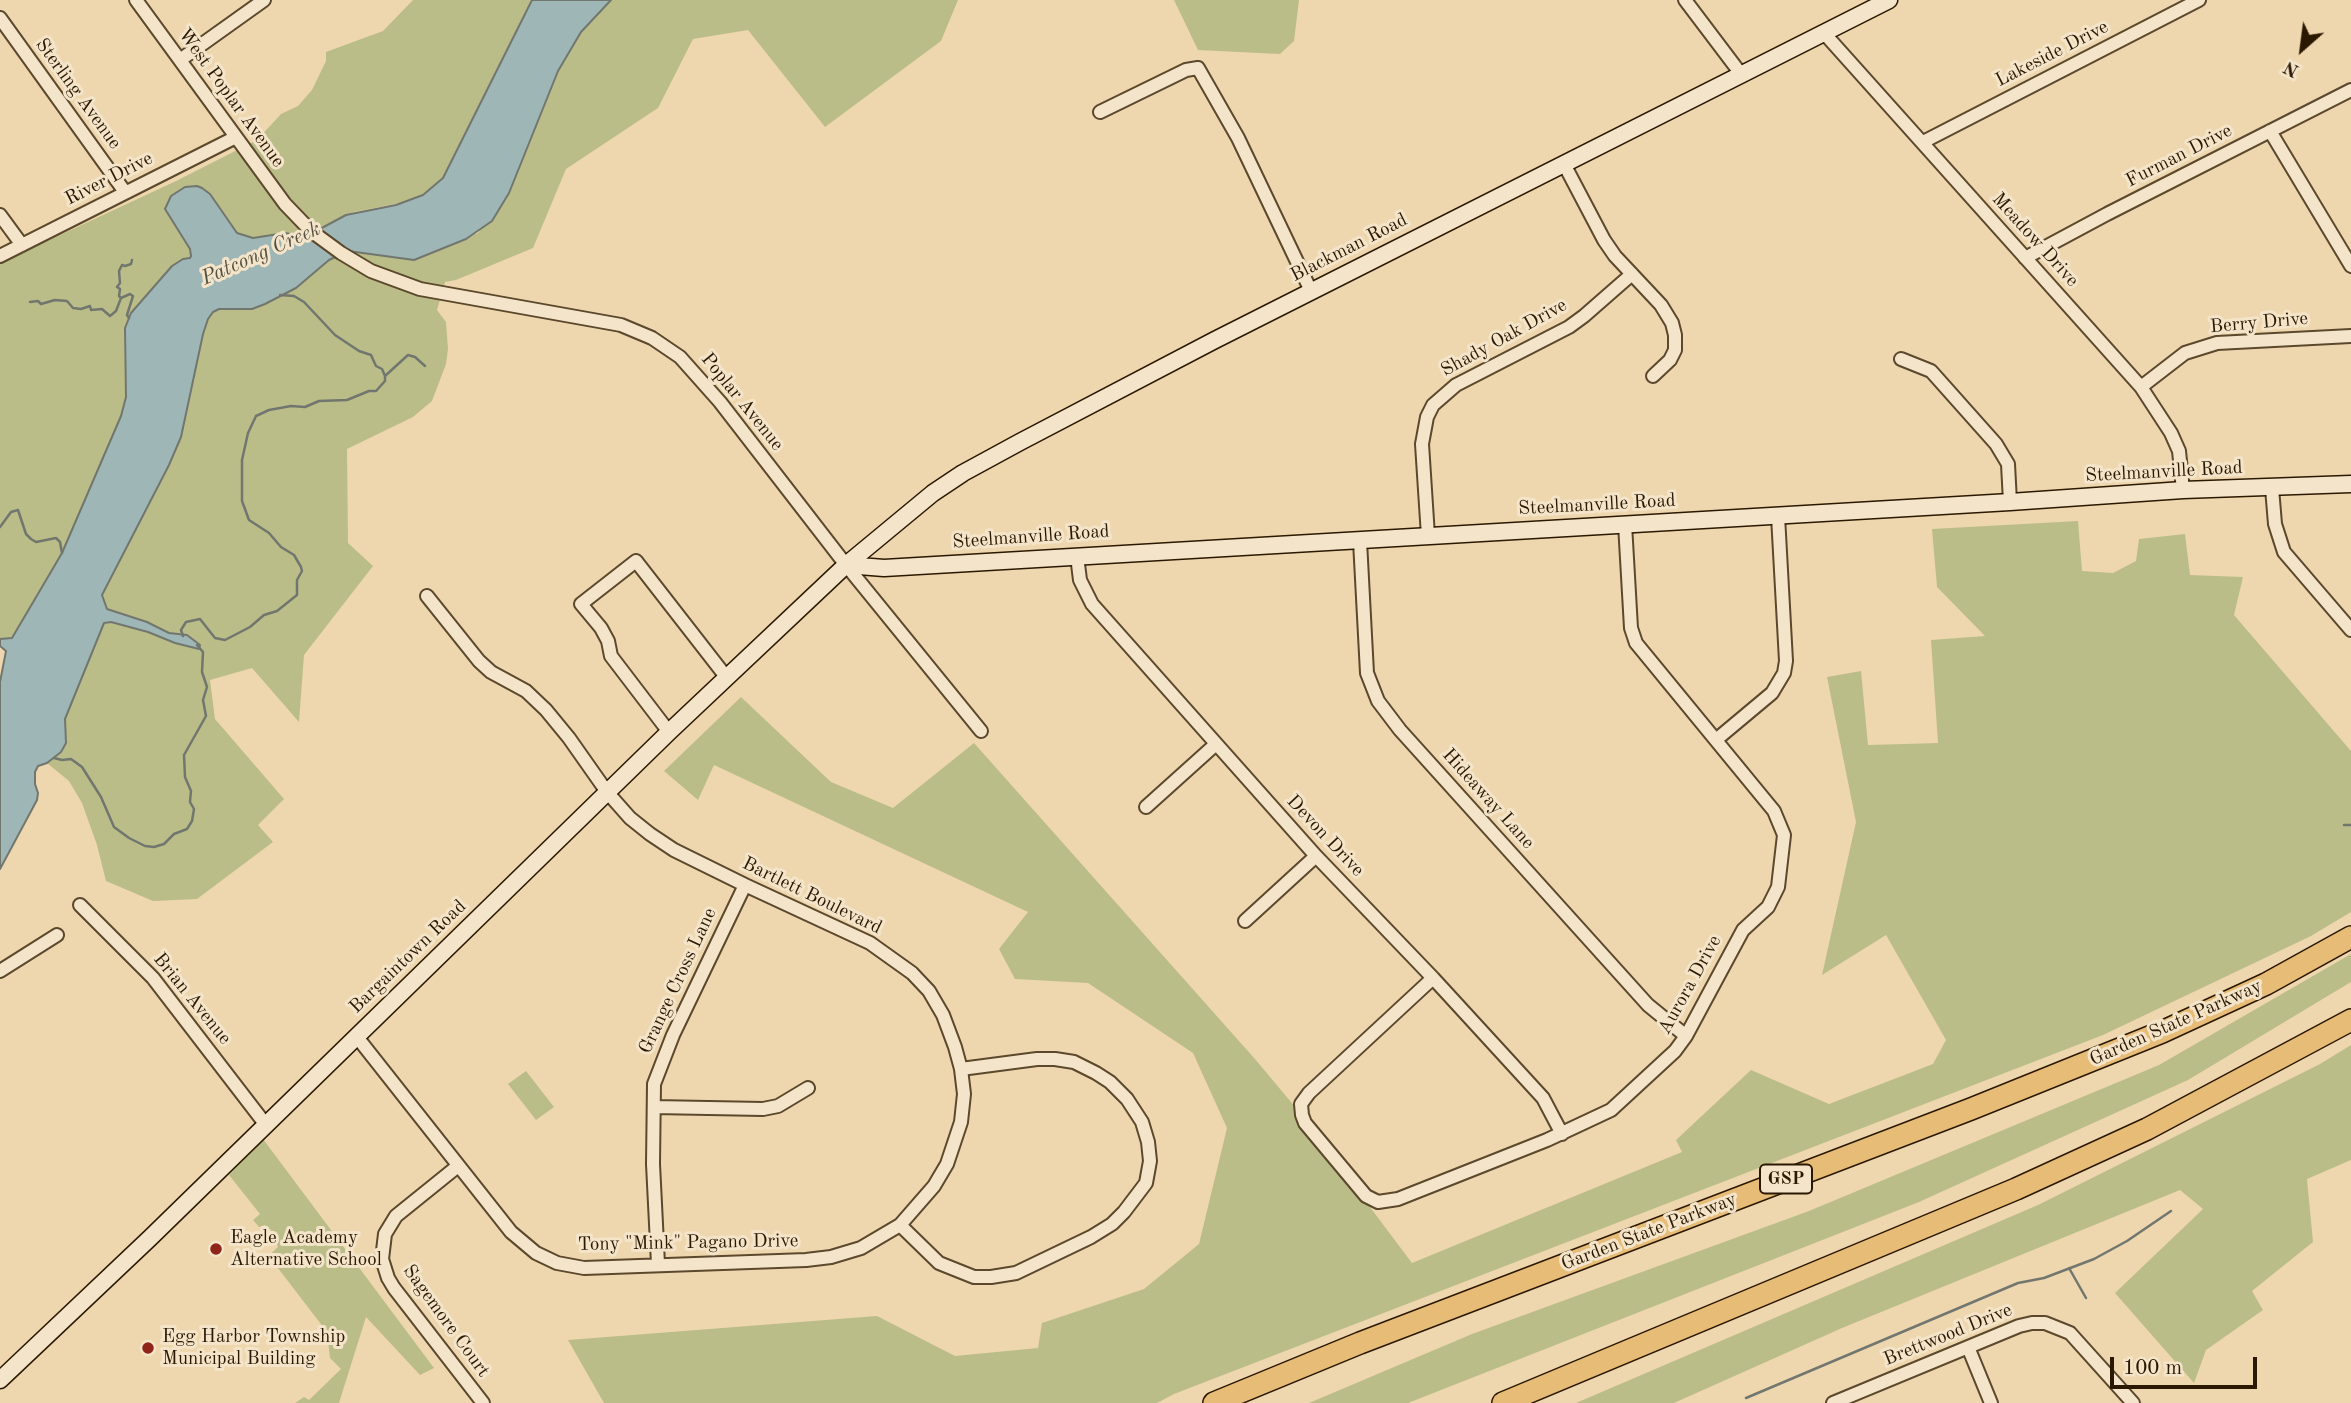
<!DOCTYPE html>
<html>
<head>
<meta charset="utf-8">
<style>
  body { margin:0 }
  #map { position:relative; width:2351px; height:1403px; overflow:hidden; background:#eed7ae; font-family:"Old Standard TT",serif }
  canvas { display:block }
  .north { position:absolute; left:2267px; top:14px; width:70px; height:70px; -webkit-text-stroke:5px #f4e5ca; paint-order:stroke; rotate:208deg; font-size:19px; font-weight:700; line-height:28px; text-align:center; color:#2b1801 }
  .north::after { content:''; display:block; margin:auto; width:24px; height:32px; background:#2b1801; clip-path:polygon(50% 0,100% 100%,50% 72%,0 100%) }
  .scale { position:absolute; left:2110px; top:1357px; width:147px; height:32px; box-sizing:border-box; border:4px solid #2b1801; border-top:0; padding-left:9px; font-size:21px; line-height:24px; white-space:nowrap; color:#2b1801; -webkit-text-stroke:5px #f4e5ca; paint-order:stroke }
</style>
</head>
<body>
<div id="map">
<canvas width="2351" height="1403"></canvas>
<div class="north">N</div>
<div class="scale">100 m</div>
</div>
<script>
const ctx = document.querySelector('canvas').getContext('2d');
ctx.lineJoin = 'round';
function fillPath(path, color) { ctx.fillStyle = color; ctx.fill(path, 'evenodd'); }
const poly = rows => new Path2D(rows.map(r => 'M' + r).join(''));
function stroke(path, color, width, dash) { ctx.strokeStyle = color; ctx.lineWidth = width; ctx.lineCap = dash ? 'butt' : 'round'; ctx.setLineDash(dash || []); ctx.stroke(path); }
function label(font, color, halo, rows, align = 'center') {
  ctx.font = font + ' "Old Standard TT",serif'; ctx.lineWidth = 6; ctx.setLineDash([]); ctx.textBaseline = 'middle'; ctx.strokeStyle = halo; ctx.fillStyle = color; for (const [text, x, y, turn = 0] of rows) {
    ctx.save(); ctx.translate(x, y); ctx.rotate((+turn || 0) * Math.PI / 180); ctx.textAlign = isNaN(turn) ? turn : align; if (halo) ctx.strokeText(text, 0, 0); ctx.fillText(text, 0, 0); ctx.restore();
  }
}
const green = poly([
  [413,0,532,0,443,178,423,195,410,201,354,212,305,237,285,233,261,237,244,237,237,233,210,194,202,188,165,209,190,249,191,256,190,258,172,266,125,328,126,397,121,416,62,553,12,638,0,639,0,263,176,181,257,140,281,114,298,106,312,90,326,61,326,52,383,31],
  [611,0,958,0,941,41,825,127,748,30,693,39,658,108,566,169,533,248,456,280,445,282,437,310,446,322,448,349,446,364,432,401,413,417,347,449,348,543,373,566,304,655,299,722,252,668,210,680,215,719,284,799,258,825,273,842,197,899,153,901,106,881,97,845,82,803,69,781,47,763,61,752,66,743,65,719,104,623,111,622,148,632,197,649,185,635,169,633,147,622,107,609,102,595,169,465,181,437,203,334,208,319,214,312,219,309,252,309,265,304,296,288,329,260,348,251,414,260,478,233,509,193,558,71,581,32],
  [1174,0,1299,0,1294,41,1280,54,1198,50],
  [2078,521,2082,571,2113,573,2136,561,2139,539,2185,534,2190,575,2243,577,2234,615,2351,751,2351,912,2311,936,2103,1035,1174,1394,1157,1403,604,1403,568,1340,877,1316,955,1356,1038,1348,1042,1323,1144,1289,1199,1244,1227,1128,1193,1053,1088,983,1015,979,999,949,1028,912,714,765,698,800,664,771,741,697,831,782,893,808,974,743,1255,1059,1291,1102,1412,1263,1682,1152,1676,1140,1751,1070,1829,1104,1933,1064,1946,1040,1886,935,1822,975,1856,822,1827,677,1861,671,1868,745,1938,743,1931,640,1985,636,1937,587,1932,529],
  [2351,954,2351,982,2188,1080,1919,1202,1408,1403,1309,1403,1472,1334,1809,1211,2159,1065],
  [2351,1045,2351,1160,2307,1179,2313,1242,2252,1291,2263,1310,2206,1350,2194,1383,2115,1293,2203,1209,2180,1190,1842,1328,1674,1403,1576,1403,2038,1205,2320,1064],
  [526,1071,554,1107,536,1120,508,1084],
  [263,1139,434,1368,420,1375,366,1317,339,1403,295,1403,304,1397,309,1400,341,1369,330,1358,327,1332,271,1259,267,1257,278,1247,271,1230,265,1225,259,1227,253,1220,260,1214,229,1175]
]);
const water = poly([
  [532,0,611,0,581,32,558,71,509,193,492,221,466,239,414,260,348,251,329,260,296,288,265,304,252,309,219,309,213,312,208,319,203,334,181,437,169,465,102,595,107,609,147,622,169,633,187,635,200,645,199,649,175,643,148,632,111,622,104,623,65,719,66,743,61,752,47,763,38,766,35,772,35,784,38,793,37,800,0,869,0,682,6,651,0,646,0,639,12,638,62,553,121,416,126,397,125,328,131,313,172,266,183,259,190,258,191,256,190,249,165,209,171,196,185,187,197,186,202,188,210,194,237,233,253,238,285,233,305,237,346,215,396,205,423,195,443,178,532,0]
]);
const stream = poly([
  [280,295,294,296,304,302,335,335,359,351,371,355,376,366,382,369,385,376],
  [121,298,119,296,120,289,117,287,120,283,119,271,122,265,125,266,131,264,132,260],
  [30,302,38,301,41,304,55,300,67,301,73,308,81,309,90,306,91,310,102,309,110,316,116,311,121,298,130,294,133,296,127,315,129,318],
  [0,527,11,512,18,510,26,534,31,539,36,542,56,538,60,542,62,553],
  [183,636,181,630,186,622,200,619,215,638,225,640,250,627,264,615,277,611,297,595,297,580,302,571,301,567,294,555,281,547,269,533,249,520,242,501,242,460,248,433,256,416,269,410,291,406,305,407,319,401,347,400,369,391,376,391,385,381,385,376,408,355,415,357,425,366],
  [54,758,62,760,71,759,82,767,101,797,114,827,129,838,145,846,154,847,164,844,174,834,187,829,192,821,194,809,190,802,191,791,185,777,184,755,206,716,203,700,207,687,202,672,203,652,197,645],
  [2344,825,2351,825],
  [2069,1268,2086,1298],
  [1746,1398,2018,1283,2044,1278,2094,1259,2127,1241,2171,1211]
]);
const minor = poly([
  [136,0,285,204,311,231,341,253,371,271,420,289,621,325,652,338,680,357,720,402,846,565,981,731],
  [1685,0,1741,74],
  [0,18,125,192],
  [1824,33,2141,387,2171,433,2179,451,2183,490],
  [180,60,264,0],
  [1100,112,1186,70,1198,68,1238,138,1311,291],
  [2270,131,2351,266],
  [1923,142,2199,0],
  [1564,164,1604,240,1615,256,1661,305,1672,323,1675,335,1675,350,1670,360,1653,376],
  [0,215,22,245],
  [0,256,236,137],
  [2025,258,2107,214,2351,90],
  [1901,359,1931,371,1996,444,2008,464,2010,502],
  [2141,387,2185,353,2217,343,2351,336],
  [2272,488,2275,524,2284,552,2351,630],
  [1428,536,1422,444,1427,417,1433,405,1456,385,1569,327,1584,316,1632,274],
  [1360,541,1367,673,1378,701,1400,730,1648,1005,1686,1036],
  [1077,556,1080,580,1092,604,1316,856,1433,978,1543,1098,1562,1134],
  [669,732,611,656,608,641,601,628,581,604,636,561,727,678],
  [1717,739,1772,693,1784,673,1786,661,1778,516],
  [1146,807,1216,744],
  [80,905,153,978,266,1125],
  [1245,921,1316,856],
  [0,971,57,935],
  [1433,978,1309,1093,1301,1104,1302,1115,1305,1123,1366,1196,1378,1202,1398,1199,1547,1140,1611,1110,1675,1051,1686,1036,1743,930,1768,907,1778,887,1784,835,1774,811,1636,643,1631,628,1625,524],
  [357,1037,511,1232,536,1253,557,1263,584,1268,806,1260,831,1257,861,1248,900,1225,934,1186,947,1164,961,1122,964,1094,961,1069,955,1047,943,1015,929,991,912,973,870,943,745,885,674,850,650,834,630,818,607,792,569,738,546,710,526,691,491,672,479,661,427,596],
  [654,1107,763,1109,778,1106,808,1088],
  [458,1166,396,1216,385,1234,382,1259,388,1278,394,1288,483,1403],
  [900,1225,939,1263,974,1277,991,1277,1016,1273,1091,1237,1112,1224,1124,1212,1146,1183,1150,1161,1148,1142,1142,1122,1127,1099,1110,1082,1096,1073,1074,1062,1055,1059,1037,1059,961,1069],
  [658,1264,653,1164,654,1084,673,1035,745,885],
  [1968,1347,1991,1403],
  [1833,1403,2019,1326,2032,1323,2045,1323,2070,1333,2133,1403]
]);
const secondary = poly([
  [846,565,884,568,2010,502,2183,490,2351,484],
  [0,1380,150,1238,669,732,846,565,933,493,963,473,1020,442,1215,340,1889,0]
]);
const motorway = poly([
  [1214,1403,1360,1343,1971,1109,2162,1032,2266,984,2351,937],
  [1503,1403,2016,1189,2147,1129,2351,1020]
]);
const markers = [
  [216,1249,7,"#8f2418"],
  [148,1348,7,"#8f2418"]
];
const shields = [
  [1786,1179,52]
];
const shieldNames = [
  ["GSP",1786,1179]
];
const streetNames = [
  ["Lakeside Drive",2052,54,-27],
  ["Sterling Avenue",78,94,54],
  ["West Poplar Avenue",231,98,54],
  ["Furman Drive",2179,156,-27],
  ["River Drive",109,179,-27],
  ["Meadow Drive",2035,240,48],
  ["Blackman Road",1349,248,-27],
  ["Berry Drive",2259,323,-5],
  ["Shady Oak Drive",1504,338,-29],
  ["Poplar Avenue",742,402,51],
  ["Steelmanville Road",2164,472,-3],
  ["Steelmanville Road",1597,505,-3],
  ["Steelmanville Road",1031,537,-4],
  ["Hideaway Lane",1488,799,48],
  ["Devon Drive",1325,836,47],
  ["Bartlett Boulevard",812,896,26],
  ["Bargaintown Road",408,957,-44],
  ["Grange Cross Lane",678,981,-65],
  ["Aurora Drive",1690,985,-61],
  ["Brian Avenue",192,999,51],
  ["Garden State Parkway",2176,1023,-24],
  ["Garden State Parkway",1649,1232,-21],
  ["Tony \"Mink\" Pagano Drive",688,1243,-1],
  ["Sagemore Court",446,1321,54],
  ["Brettwood Drive",1948,1335,-22]
];
const poiNames = [
  ["Eagle Academy",230,1238],
  ["Alternative School",230,1260],
  ["Egg Harbor Township",162,1337],
  ["Municipal Building",162,1359]
];
const waterNames = [
  ["Patcong Creek",261,254,-24]
];
fillPath(green, '#bbbd88');
fillPath(water, '#9fb6b6');
stroke(water, '#71776e', 2);
stroke(stream, '#71776e', 2.5);
stroke(minor, '#5c482c', 16);
stroke(secondary, '#2b1801', 19);
stroke(motorway, '#2b1801', 24);
stroke(minor, '#f4e5ca', 12);
stroke(secondary, '#f4e5ca', 16);
stroke(motorway, '#e7bc77', 21);
for (const [x, y, r, color] of markers) { const dot = new Path2D(); dot.arc(x, y, r, 0, 2 * Math.PI); ctx.fillStyle = color; ctx.fill(dot); stroke(dot, '#f4e5ca', 2.5); }
for (const [x, y, w] of shields) { const box = new Path2D(); box.roundRect(x - w / 2, y - 14.5, w, 29, 5); ctx.fillStyle = '#f4e5ca'; ctx.fill(box); stroke(box, '#2b1801', 2); }
label('bold 18px', '#2b1801', null, shieldNames);
label('19px', '#2b1801', '#f4e5ca', streetNames);
label('19px', '#2b1801', '#f4e5ca', poiNames, 'left');
label('italic 21px', '#544f40', '#f4e5ca', waterNames);
</script>
</body>
</html>
